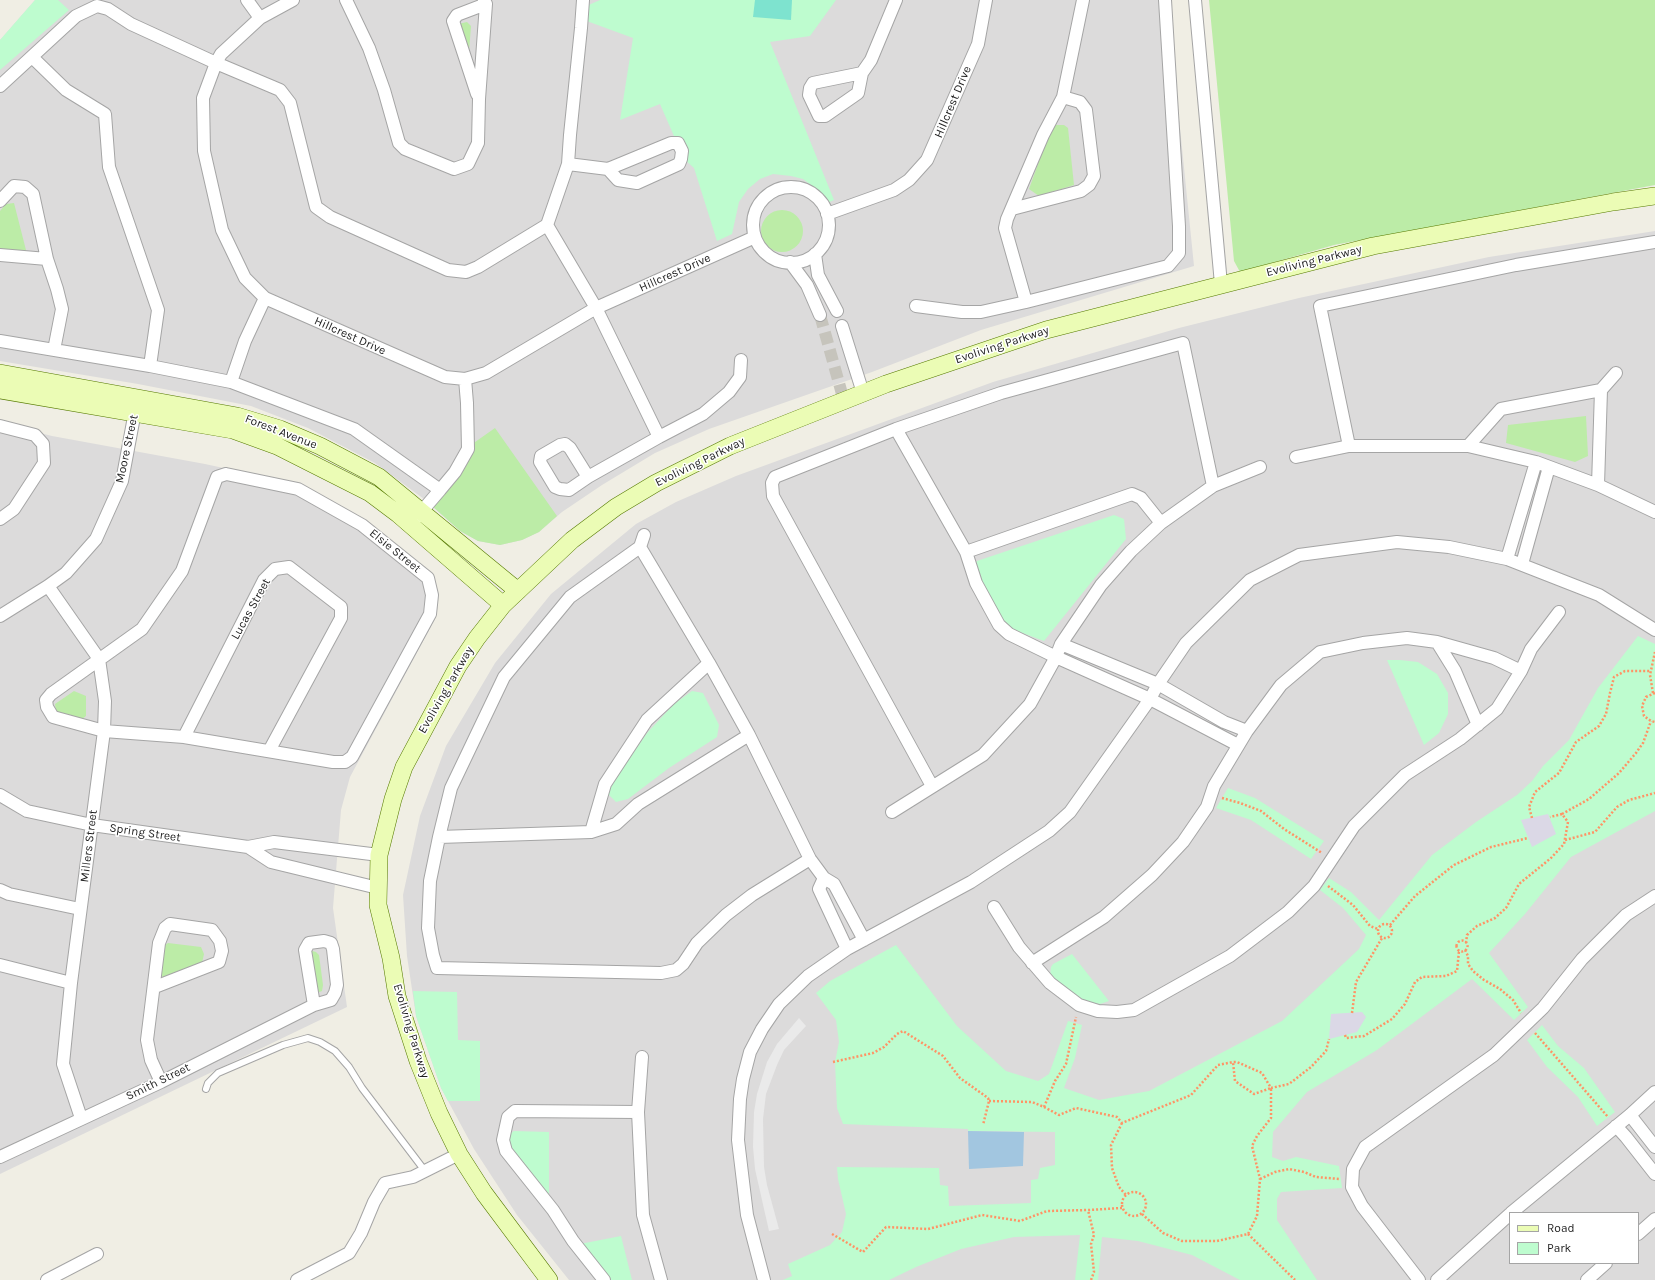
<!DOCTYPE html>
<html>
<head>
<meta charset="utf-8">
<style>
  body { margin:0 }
  #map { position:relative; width:1655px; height:1280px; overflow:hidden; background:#f0eee4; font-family:Karla,sans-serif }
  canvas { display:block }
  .legend { position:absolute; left:1509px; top:1212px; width:130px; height:52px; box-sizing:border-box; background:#fff; border:1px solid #a5a5a5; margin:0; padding:5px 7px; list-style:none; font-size:12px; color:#1e1e1e }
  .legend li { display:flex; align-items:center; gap:8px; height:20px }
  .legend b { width:20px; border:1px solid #a5a5a5 }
</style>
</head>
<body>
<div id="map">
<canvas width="1655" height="1280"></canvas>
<ul class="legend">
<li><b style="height:5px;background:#ebfcb5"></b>Road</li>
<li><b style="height:11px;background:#befccf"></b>Park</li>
</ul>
</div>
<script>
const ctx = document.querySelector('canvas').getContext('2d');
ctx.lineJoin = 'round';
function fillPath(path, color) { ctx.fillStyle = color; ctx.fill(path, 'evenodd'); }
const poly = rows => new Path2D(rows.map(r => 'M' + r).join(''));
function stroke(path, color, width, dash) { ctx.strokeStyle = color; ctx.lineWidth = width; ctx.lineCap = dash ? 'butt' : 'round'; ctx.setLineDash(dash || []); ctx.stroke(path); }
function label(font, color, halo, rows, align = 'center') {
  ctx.font = font + ' Karla,sans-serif'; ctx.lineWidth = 3; ctx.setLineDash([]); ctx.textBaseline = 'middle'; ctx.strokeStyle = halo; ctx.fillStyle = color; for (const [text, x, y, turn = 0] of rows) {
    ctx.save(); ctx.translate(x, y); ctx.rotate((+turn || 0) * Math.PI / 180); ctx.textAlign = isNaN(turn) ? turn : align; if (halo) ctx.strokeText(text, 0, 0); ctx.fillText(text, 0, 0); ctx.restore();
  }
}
const residential = poly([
  [35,0,1167,0,1194,266,981,330,872,372,709,429,655,453,602,485,562,512,539,532,522,540,500,545,478,541,460,531,424,499,375,463,308,428,251,406,138,384,0,361,0,40],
  [1655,231,1655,1280,569,1280,517,1215,474,1149,441,1088,416,1016,407,956,403,895,420,816,446,746,495,663,551,594,636,524,676,502,736,476,993,382,1179,328,1299,298,1489,257],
  [1510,1213,1638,1213,1638,1263,1510,1263],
  [0,423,52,436,205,464,283,481,319,496,435,588,438,599,437,612,434,621,350,777,341,810,333,908,347,1007,0,1174]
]);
const grass = poly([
  [1209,0,1655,0,1655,185,1334,245,1240,272,1234,261],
  [467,22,471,26,468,65,458,24],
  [1052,125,1064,125,1068,128,1074,185,1039,196,1029,189],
  [14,203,27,254,0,250,0,211,6,204],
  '761 231a21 21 0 1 1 42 0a21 21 0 1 1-42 0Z',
  [1586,416,1588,456,1575,462,1506,443,1508,425],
  [495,428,557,516,539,532,522,540,500,545,478,541,460,531,432,506,468,447],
  [74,691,86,696,86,716,78,722,56,712,55,704],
  [168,943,201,947,204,954,202,963,165,978,158,974,161,948],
  [312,951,316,952,319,955,323,985,322,991,317,993,309,955]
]);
const park = poly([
  [35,0,58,0,69,10,0,70,0,40],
  [600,0,836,0,810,36,770,42,834,200,825,204,815,188,803,179,791,176,773,174,760,179,748,189,739,202,732,234,717,241,694,168,684,159,660,104,620,120,633,38,584,20,582,8],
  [1114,515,1124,519,1126,539,1044,641,1001,625,973,566,977,561],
  [1638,636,1655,644,1655,811,1571,857,1525,914,1489,953,1528,1007,1514,1020,1472,979,1377,1050,1307,1092,1273,1132,1272,1157,1283,1161,1296,1157,1339,1166,1342,1188,1281,1192,1277,1199,1277,1220,1317,1280,1240,1280,1192,1255,1138,1241,1102,1237,1098,1280,1075,1280,1080,1235,1014,1237,961,1249,916,1267,889,1280,783,1280,792,1276,788,1264,830,1245,842,1232,846,1214,838,1179,837,1167,939,1168,940,1185,948,1186,949,1206,1031,1203,1031,1180,1038,1179,1040,1168,1055,1165,1055,1132,968,1131,968,1129,843,1124,837,1108,835,1062,839,1042,836,1020,816,993,830,981,896,945,957,1026,1006,1071,1038,1081,1049,1074,1068,1021,1082,1025,1075,1058,1064,1088,1099,1100,1149,1091,1282,1021,1359,949,1366,935,1343,908,1320,890,1329,878,1351,892,1379,920,1432,855,1476,822,1517,795,1532,781,1543,766,1569,740,1598,688],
  [1387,660,1400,660,1418,662,1437,674,1448,693,1448,714,1439,733,1424,745],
  [692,691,703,693,719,725,717,737,669,768,628,799,616,802,608,794,611,785,647,733,674,704],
  [1228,788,1255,798,1324,841,1311,859,1251,820,1216,808],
  [1072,954,1109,1001,1100,1004,1088,1002,1078,997,1050,976,1051,967,1053,964],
  [413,991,457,992,458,1040,480,1041,480,1101,448,1101,441,1088,416,1016],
  [1542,1025,1558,1046,1584,1068,1615,1112,1597,1126,1578,1097,1547,1067,1527,1040],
  [514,1131,549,1132,549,1208,509,1150,508,1135],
  [621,1236,632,1280,608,1280,580,1244]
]);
const pitch = poly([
  [755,0,792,0,791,20,753,17]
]);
const parking = poly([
  [799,1018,806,1026,784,1050,777,1065,766,1094,763,1119,764,1167,767,1185,779,1229,769,1231,755,1169,753,1147,754,1112,757,1094,767,1062,777,1044]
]);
const plaza = poly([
  [1548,814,1556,834,1532,847,1521,820],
  [1362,1012,1366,1017,1357,1032,1329,1039,1331,1014]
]);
const water = poly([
  [968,1131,1024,1132,1023,1166,969,1169]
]);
const streetTunnel = poly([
  [820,315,844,401]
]);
const path = poly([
  [1653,693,1650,675,1655,652],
  [1655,693,1646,697,1642,706,1644,716,1651,721,1655,722],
  [1222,798,1240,803,1261,811,1284,829,1322,853],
  [1562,814,1589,799,1619,773,1636,753,1643,743,1651,721],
  [1532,818,1529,807,1535,792,1559,773,1576,742,1599,726,1606,714,1610,693,1614,677,1625,671,1651,671],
  [1565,840,1595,832,1617,807,1629,800,1655,793],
  [1328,886,1353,905,1370,926,1378,929],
  '1378 931a7 7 0 1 1 14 0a7 7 0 1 1-14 0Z',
  [1390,925,1415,896,1454,865,1491,847,1528,838],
  '1456.5 946a5.5 5.5 0 1 1 11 0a5.5 5.5 0 1 1-11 0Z',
  [1466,943,1467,935,1477,926,1495,918,1506,908,1519,884,1551,858,1564,844,1568,822,1562,814,1550,817],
  [1465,950,1468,956,1468,964,1473,971,1484,980,1500,989,1513,1000,1521,1013],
  [1352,1013,1356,982,1382,938],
  [1535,1033,1608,1117],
  [1345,1035,1346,1038,1364,1036,1392,1019,1405,1004,1415,982,1422,977,1446,976,1457,971,1459,951],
  [833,1062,873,1053,884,1047,897,1034,903,1031,943,1056,960,1078,988,1098,989,1101,983,1125],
  [989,1101,1032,1102,1044,1107,1055,1081,1066,1064,1076,1017],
  [1044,1107,1059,1115,1076,1108,1117,1117,1122,1123,1191,1095,1218,1065,1233,1062,1237,1062,1262,1073,1271,1088,1289,1084,1311,1067,1326,1051,1329,1039],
  [1122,1123,1111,1145,1112,1168,1119,1187,1126,1195],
  [1260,1179,1275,1172,1289,1169,1304,1172,1316,1177,1340,1179],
  '1122 1204a12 12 0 1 1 24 0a12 12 0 1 1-24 0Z',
  [1142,1214,1163,1233,1182,1241,1217,1241,1248,1234,1257,1216,1260,1179,1252,1146,1257,1136,1271,1118,1271,1088,1254,1094,1235,1081,1233,1062],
  [832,1234,863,1252,886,1227,928,1229,982,1215,1020,1221,1047,1211,1088,1210],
  [1248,1234,1295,1280],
  [1091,1280,1094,1272,1091,1244,1094,1235,1088,1210,1122,1208]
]);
const lane = poly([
  [206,1089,208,1083,218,1073,283,1045,308,1038,320,1042,335,1051,349,1067,362,1088,425,1171]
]);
const street = poly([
  [247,0,260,18],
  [293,0,260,18,221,54,216,63,203,98,204,151,222,230,245,278,265,298,445,377,465,379,486,373,596,308,755,237],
  [346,0,369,48,384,90,399,143,405,149,454,169,468,164,478,143,479,99,486,4,484,0],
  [583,0,581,28,570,135,568,164,547,225,596,308,659,437,703,414,729,392,740,377,741,360],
  [1083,0,1063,97,1043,135,1007,219,1005,228,1026,302,1168,266,1179,253,1179,226,1165,0],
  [1195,0,1221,284],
  [32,57,66,90,105,114,109,167,158,310,150,366],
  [862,73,813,83,810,88,809,95,819,116,825,116,858,93,862,73,871,60,896,0],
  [0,86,76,16,97,6,108,9,131,24,216,63,280,90,290,103,316,207,330,217,448,270,466,272,478,267,547,225],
  [477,94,453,21,457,15,486,4],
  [568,164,608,169,671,143,678,143,682,151,681,159,679,164,637,183,618,180,608,169],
  '753 225a38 38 0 1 1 76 0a38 38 0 1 1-76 0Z',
  [0,201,14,186,25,187,33,194,47,259,57,289,62,309,54,350],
  [1012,209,1081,191,1089,185,1094,176,1086,110,1080,102,1063,97],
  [827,214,894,190,909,180,927,160,978,44,986,0],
  [815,254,818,275,837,311],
  [0,255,47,259],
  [790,262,807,285,820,315],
  [265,298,245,341,231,382,354,429,440,490,455,472,468,449,467,403,465,379],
  [916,306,962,312,981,312,1026,302],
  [842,326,863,393],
  [0,341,150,366,231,382],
  [1601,390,1616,373],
  [0,426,35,435,43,444,44,463,14,509,0,519],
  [896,429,966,552,976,583,999,625,1009,634,1056,657,1150,699,1238,745],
  [1349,446,1320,306,1516,265,1655,242],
  [1468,446,1501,409,1601,390,1598,485],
  [1296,457,1349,446,1468,446,1536,462,1598,485,1655,512],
  [226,474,298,489,362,525,428,578,432,595,430,614,352,757,345,762,333,762,184,737,104,731,53,717,47,707,46,700,51,694,142,629,182,571,217,477,226,474],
  [588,477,569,490,560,489,555,487,540,462,541,456,560,445,565,444,570,448,588,477,659,437],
  [416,518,440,490],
  [644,535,640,547,709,663,749,735,810,859,824,878,834,884,864,940],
  [640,547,570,597,504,677,451,788,439,837,430,881,428,928,433,955,437,968,661,973,676,970,683,964,697,943,726,915,752,895,810,859],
  [966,552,1132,494,1141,498,1161,523],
  [1507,559,1536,462],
  [1522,564,1549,467],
  [48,586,99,659,105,701,104,731,71,983,63,1064,81,1118],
  [0,616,48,586,66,573,96,539,122,481,136,406],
  [1437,642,1455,671,1478,725],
  [1061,644,1158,684,1224,722,1247,731],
  [184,737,264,580,275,569,289,567,341,607,341,618,269,751],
  [932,786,773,496,772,483,775,477,896,429,1001,393,1183,343,1213,486],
  [0,795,27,811,92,825,248,847,274,842,379,855],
  [892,812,983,755,1030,704,1056,657,1061,644,1101,585,1131,551,1161,523,1213,486,1260,467],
  [591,832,605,784,647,720,709,663],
  [439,837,591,832,616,824,638,804,749,735],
  [248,847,271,862,378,888],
  [824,878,819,889,847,949],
  [0,890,9,894,80,909],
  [994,907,1019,947,1050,983,1079,1005,1098,1011,1117,1012,1134,1010,1230,956,1288,912,1314,886,1354,826,1405,775,1460,739,1497,709,1521,671,1531,649,1559,612],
  [1032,963,1104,917,1152,875,1183,842,1207,807,1214,786,1247,731,1281,685,1320,652,1363,643,1407,638,1437,642,1494,658,1521,671],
  [0,965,71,983],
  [155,987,219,962,222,951,220,941,212,930,170,924,165,928,159,943,147,1040,151,1060,161,1082],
  [642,1057,638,1112,643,1215,661,1280],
  [1630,1115,1655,1147],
  [1616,1126,1626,1137,1655,1174],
  [0,1157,161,1082,314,1005,331,1000,335,993,337,985,333,949,331,943,324,941,309,943,305,950,314,1005],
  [1511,1213,1630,1115,1655,1092],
  [1638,1234,1655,1219],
  [47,1280,97,1254],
  [297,1280,349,1253,361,1233,374,1202,385,1183,413,1177,459,1154],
  [604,1280,573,1241,553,1210,506,1151,503,1140,508,1117,515,1111,638,1112],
  [764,1280,747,1215,738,1140,740,1099,743,1079,750,1052,762,1029,779,1004,808,976,847,949,971,882,1049,831,1070,812,1150,699,1158,684,1186,643,1250,580,1299,555,1397,542,1449,547,1507,559,1599,595,1655,630],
  [1419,1280,1362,1206,1352,1187,1353,1169,1365,1147,1494,1055,1543,1008,1582,959,1626,915,1655,896],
  [1437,1280,1510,1214],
  [1587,1280,1606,1263]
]);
const secondary = poly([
  [0,373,237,416,280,429,320,446,379,477,518,591],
  [0,390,233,430,277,446,370,493,398,514,503,605],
  [549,1280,484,1193,459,1154,439,1113,418,1061,397,996,391,958,378,905,379,855,393,799,404,767,458,666,477,638,503,605,572,540,616,507,656,483,730,446,886,384,1046,330,1373,246,1613,202,1655,196]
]);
const streetNames = [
  ["Hillcrest Drive",953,102,-67],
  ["Evoliving Parkway",1314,261,-14],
  ["Hillcrest Drive",675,273,-24],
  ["Hillcrest Drive",350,336,24],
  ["Evoliving Parkway",1002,345,-18],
  ["Forest Avenue",281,432,21],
  ["Moore Street",127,449,-78],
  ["Evoliving Parkway",700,462,-26],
  ["Elsie Street",395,551,39],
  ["Lucas Street",251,609,-61],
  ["Evoliving Parkway",446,690,-60],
  ["Spring Street",145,833,8],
  ["Millers Street",89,846,-83],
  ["Evoliving Parkway",411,1031,73],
  ["Smith Street",158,1082,-26]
];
fillPath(residential, '#dcdbdb');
fillPath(grass, '#bceca7');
fillPath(park, '#befccf');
fillPath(pitch, '#7ee3cf');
fillPath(parking, '#eaeaea');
fillPath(plaza, '#dbd8e6');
fillPath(water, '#a2c6e0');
stroke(streetTunnel, '#c6c4bc', 12, [12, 6]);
stroke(lane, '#a5a5a5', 8);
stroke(street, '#a5a5a5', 14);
stroke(secondary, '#567a00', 18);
stroke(path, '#ff9365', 2.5, [2, 2]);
stroke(lane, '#fff', 6);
stroke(street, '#fff', 12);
stroke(secondary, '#ebfcb5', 17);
label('12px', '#1e1e1e', '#fff', streetNames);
</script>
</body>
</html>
